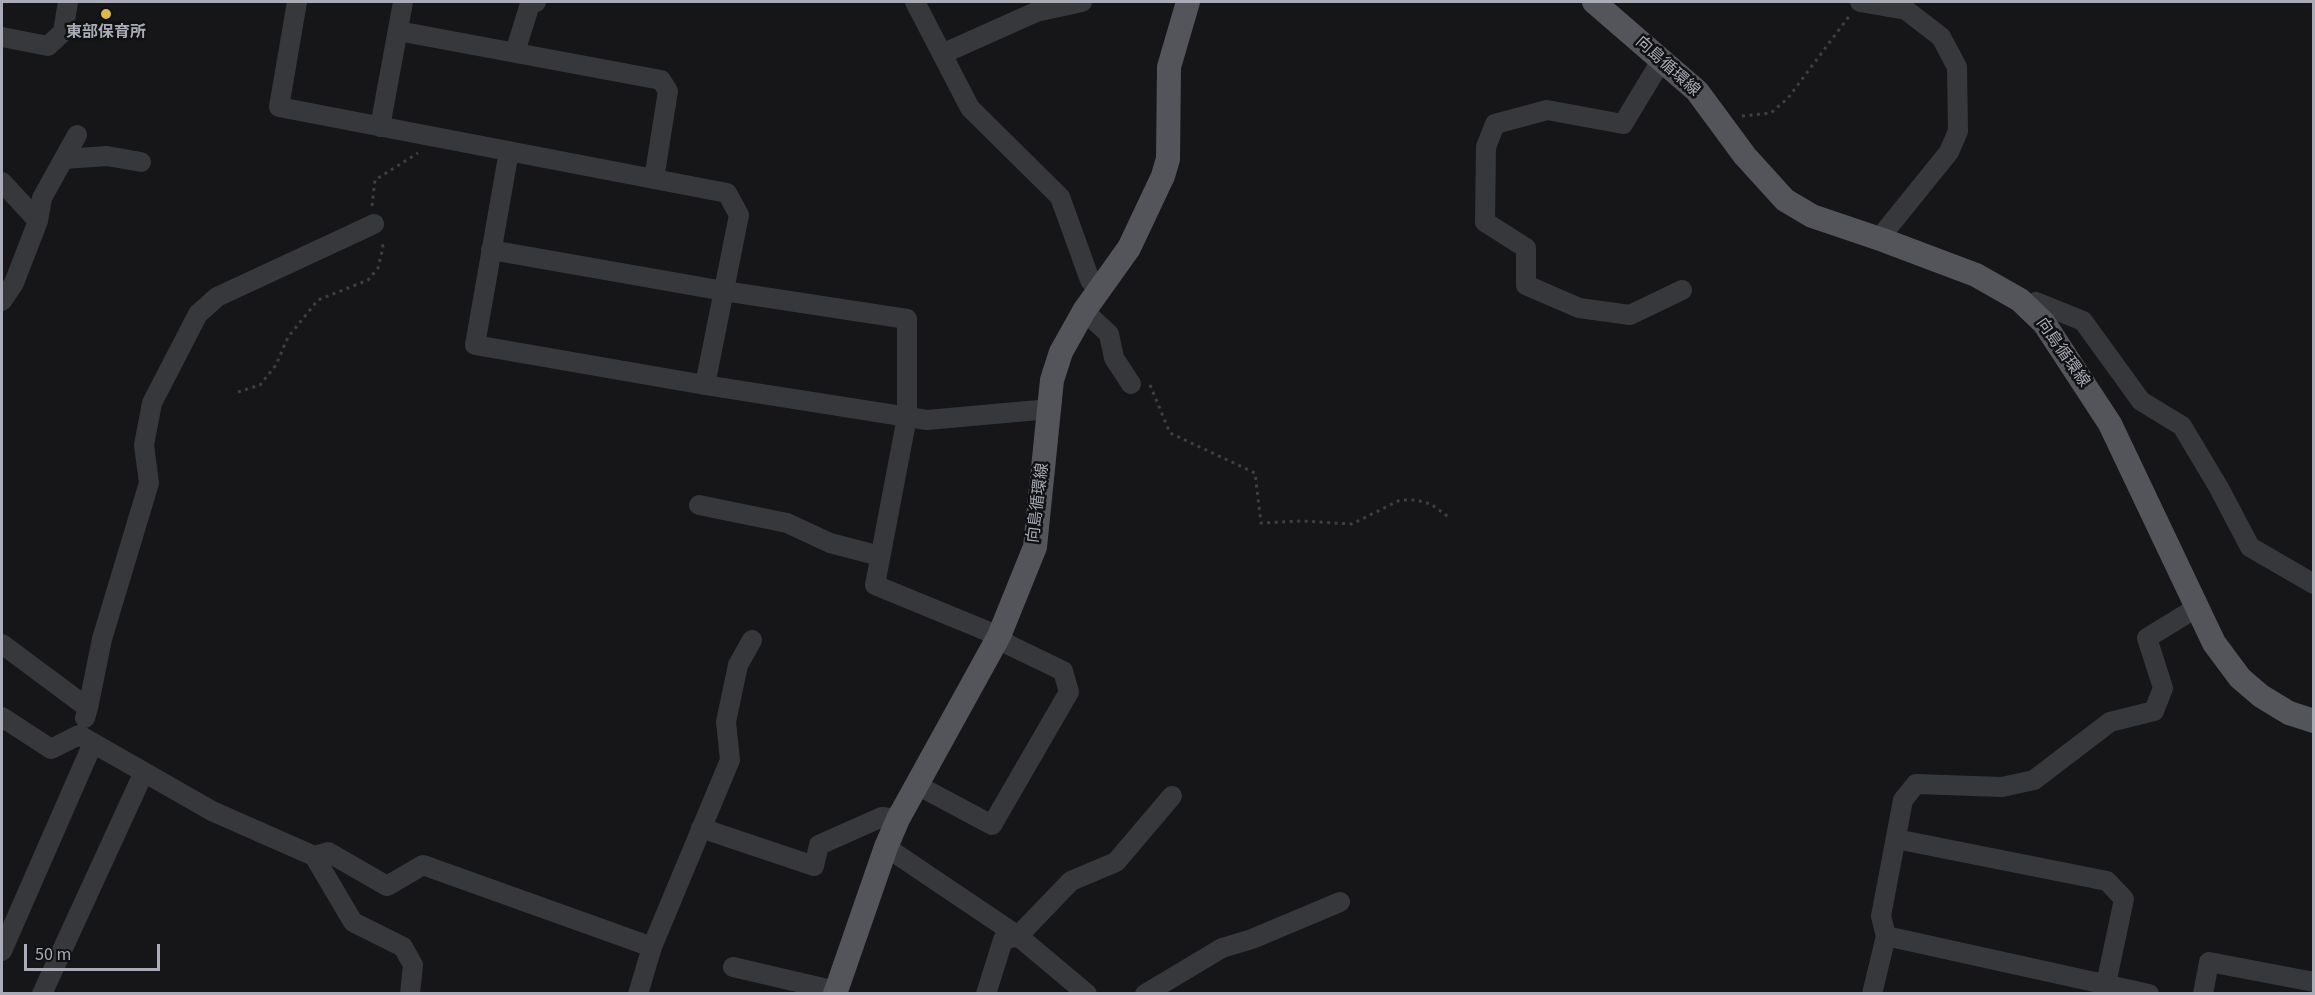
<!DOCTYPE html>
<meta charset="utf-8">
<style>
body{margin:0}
#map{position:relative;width:2315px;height:995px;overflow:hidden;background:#161618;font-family:"Source Sans 3",sans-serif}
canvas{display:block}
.frame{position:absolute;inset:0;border:3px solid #a9acb6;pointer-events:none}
.scale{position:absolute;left:24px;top:944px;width:136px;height:27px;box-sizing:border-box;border:3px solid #a9acb6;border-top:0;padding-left:8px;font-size:18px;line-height:21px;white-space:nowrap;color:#a9acb6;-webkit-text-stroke:4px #111113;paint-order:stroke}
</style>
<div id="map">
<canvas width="2315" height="995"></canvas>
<div class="frame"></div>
<div class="scale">50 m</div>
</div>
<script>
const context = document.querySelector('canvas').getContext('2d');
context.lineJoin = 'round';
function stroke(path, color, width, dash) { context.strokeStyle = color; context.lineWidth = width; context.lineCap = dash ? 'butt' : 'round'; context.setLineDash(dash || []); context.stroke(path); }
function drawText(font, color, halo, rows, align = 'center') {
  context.font = font + ' "Source Sans 3","Noto Sans JP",sans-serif'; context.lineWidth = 5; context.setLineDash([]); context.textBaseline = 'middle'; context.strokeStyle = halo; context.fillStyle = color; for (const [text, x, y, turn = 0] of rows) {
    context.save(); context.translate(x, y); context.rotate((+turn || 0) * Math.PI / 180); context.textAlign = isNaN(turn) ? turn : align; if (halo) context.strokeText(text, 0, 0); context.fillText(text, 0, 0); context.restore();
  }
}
stroke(new Path2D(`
 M1742,116L1771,113L1788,98L1850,15
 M372,206L375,180L418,153
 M1150,385L1170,433L1255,473L1261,523L1302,521L1352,524L1400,500H1416L1431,504L1451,519
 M238,392L260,385L276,365L288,337L318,300L368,280L378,268L383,247L381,241`), '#3e3f43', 3, [3, 4.5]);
stroke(new Path2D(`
 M297,2L279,107L727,193L739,215L705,385
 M915,2L970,108L1060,197L1090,280L1100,292
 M1860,2L1906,10L1941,37L1957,67L1958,131L1949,152L1886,230L1883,240
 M398,31L661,80L668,91L654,179
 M2,37L48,46L63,32L68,2
 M515,52L530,4L536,2
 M942,54L1036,12L1082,2
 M1661,61L1623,124L1547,110L1495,124L1486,147L1485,222L1526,248V285L1579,308L1630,315L1682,290
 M380,127L403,2
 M509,151L475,345L705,385L927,420L1050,409
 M64,159L107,156L141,162
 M2,182L38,221
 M491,250L724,291L907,319V417L875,585L999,636L1009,645L1063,671L1069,692L992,825L917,785
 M2,301L14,283L38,221L42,198L77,135
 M2029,309L2036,302L2083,321L2141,401L2182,426L2219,488L2250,547L2314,584
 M1084,311L1109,334L1114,358L1131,384
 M699,505L787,523L830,543L880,556
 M2,644L88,708L85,718
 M88,708L102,639L149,483L144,445L152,403L198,314L217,297L374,224
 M2,717L51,749L79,735L212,811L314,856L353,922L403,947L413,965L410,994
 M701,828L814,866L819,845L882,817L898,819
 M1896,839L2107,881L2124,899L2106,984
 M886,847L1018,936L1087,994
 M314,856L328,852L387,886L423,865L652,947
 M2,951L93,743
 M733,967L836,991
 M42,994L144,772
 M638,994L652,947L730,760L726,722L738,665L752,640
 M986,994L1003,940L1018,936L1071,881L1116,862L1172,796
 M1145,994L1222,948L1252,939L1340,902
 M1872,994L1886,936
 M2149,994L1886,936L1881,916L1903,800L1916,784L2002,787L2034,780L2110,722L2154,711L2163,688L2147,638L2196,608
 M2203,994L2209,962L2314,982`), '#37383c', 20);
stroke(new Path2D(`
 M1594,2L1697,91L1745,156L1785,200L1812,216L1883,240L1976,275L2020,300L2044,323L2110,424L2214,643L2240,678L2261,696L2289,713L2314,721
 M835,994L886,847L898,819L999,636L1035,547L1052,380L1061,352L1084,311L1129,248L1163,176L1168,159L1169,67L1188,2`), '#54555b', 24);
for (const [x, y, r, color] of [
 [106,14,6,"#ddba48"]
]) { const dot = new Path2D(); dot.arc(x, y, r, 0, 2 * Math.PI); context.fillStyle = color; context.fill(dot); stroke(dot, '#111113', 2); }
drawText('bold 16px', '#a9acb6', '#111113', [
 ["東部保育所",106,33]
]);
drawText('16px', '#a9acb6', '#111113', [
 ["向島循環線",1667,67,42],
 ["向島循環線",2062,353,55],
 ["向島循環線",1039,503,-83]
]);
</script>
